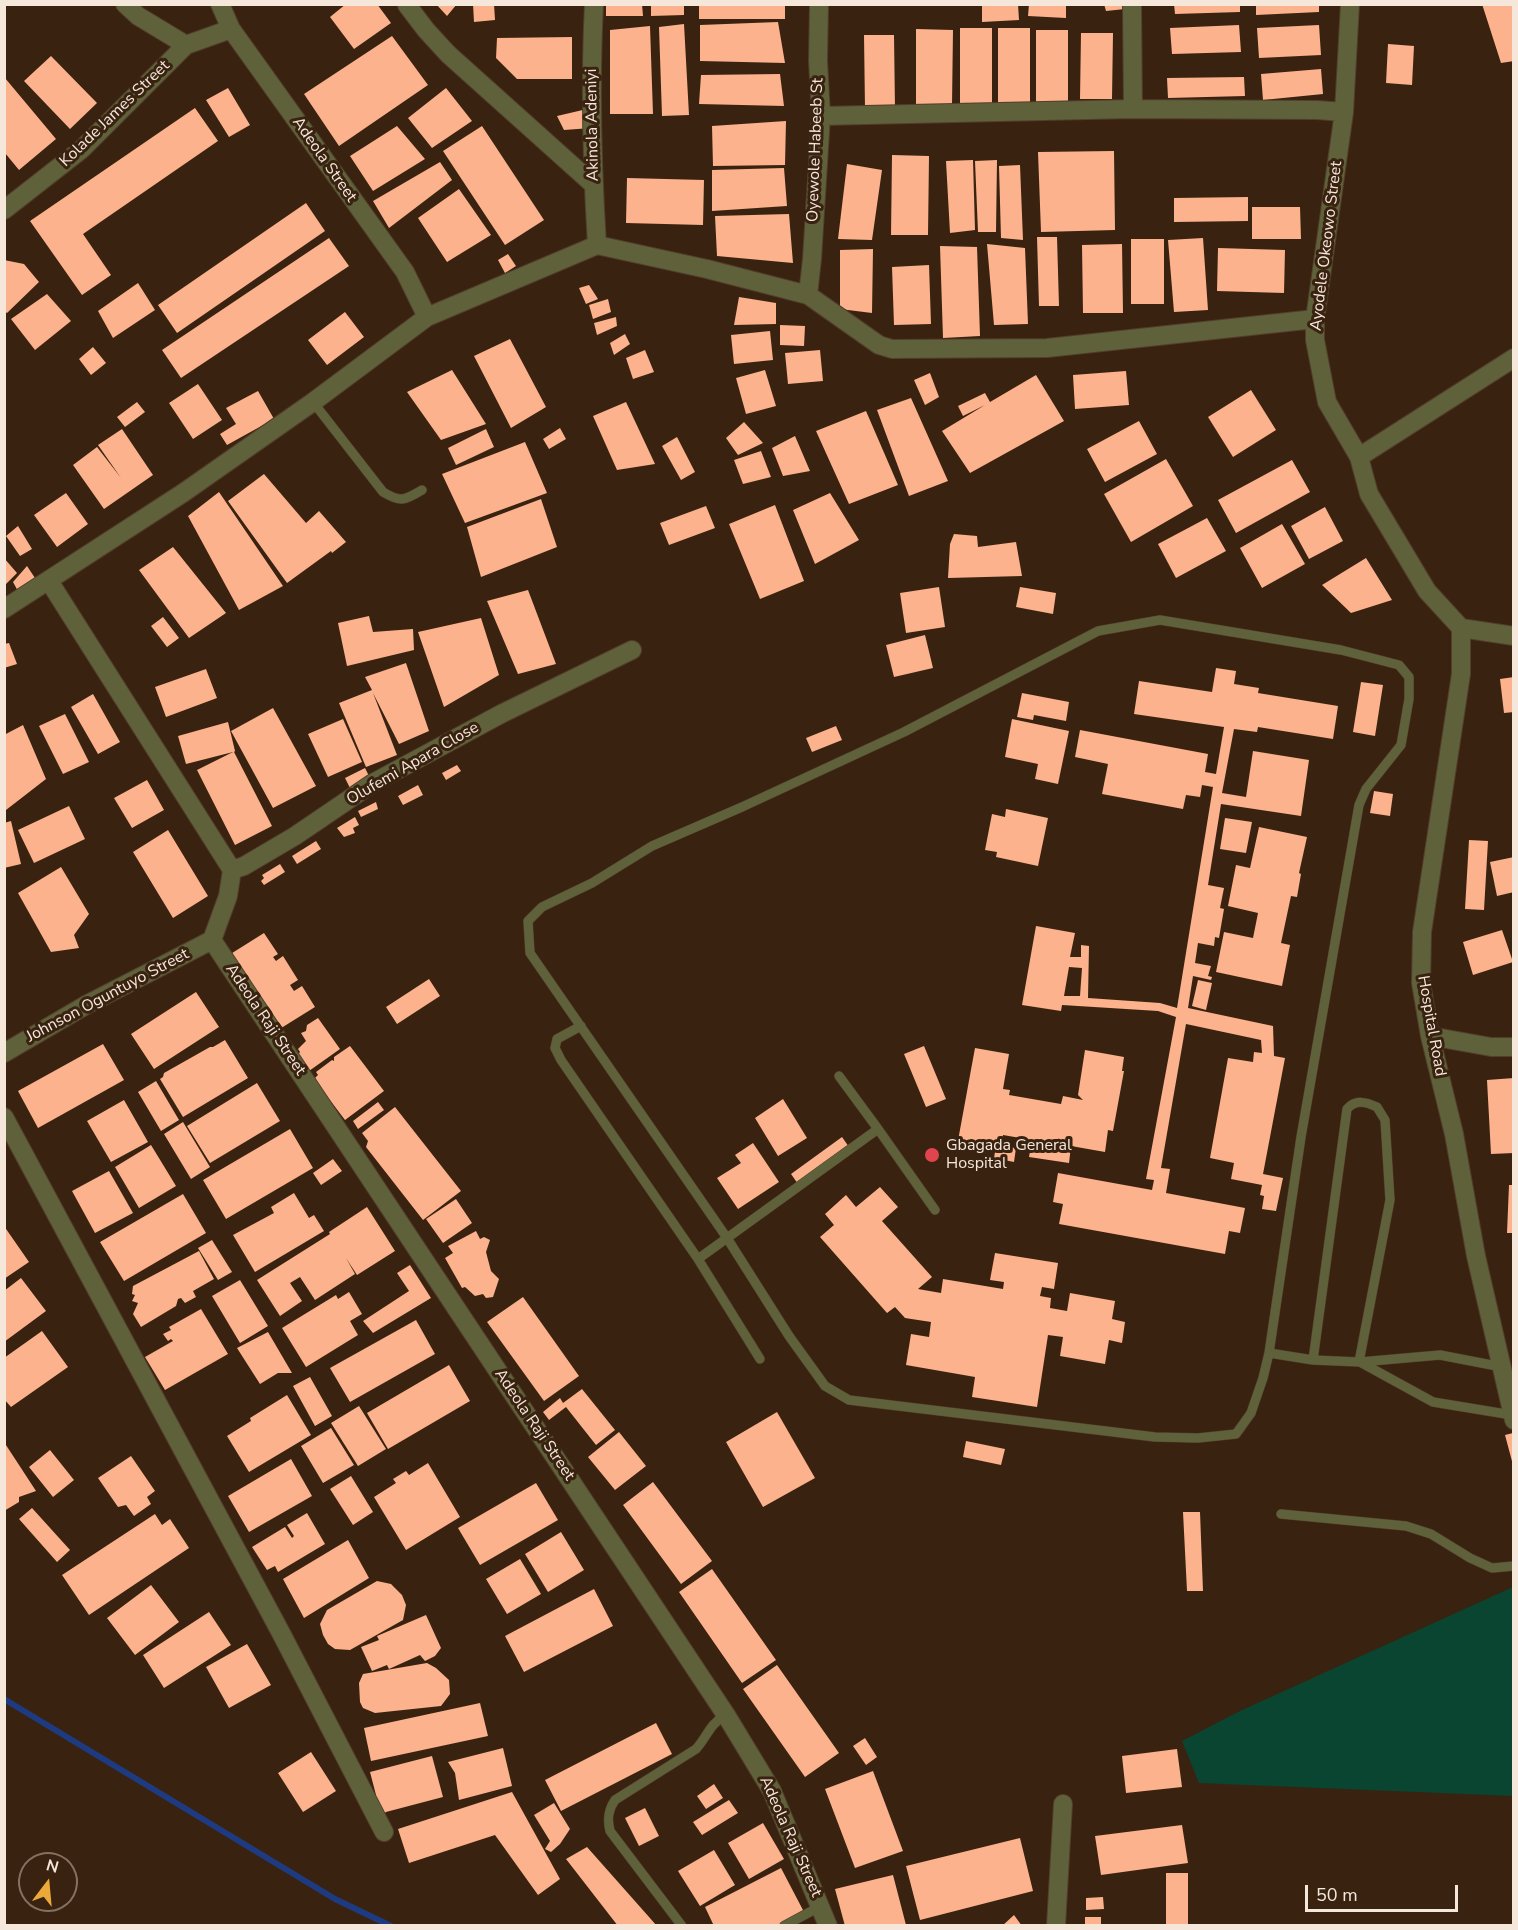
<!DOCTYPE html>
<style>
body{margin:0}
#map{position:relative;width:1518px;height:1930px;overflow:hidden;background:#392310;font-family:"Nunito Sans",sans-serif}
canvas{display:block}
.frame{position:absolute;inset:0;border:6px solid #f6e7db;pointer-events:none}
.north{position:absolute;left:18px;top:1852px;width:60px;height:60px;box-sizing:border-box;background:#392310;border:2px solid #857161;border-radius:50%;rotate:16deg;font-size:16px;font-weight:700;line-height:24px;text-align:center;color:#f6e7db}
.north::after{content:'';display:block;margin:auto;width:21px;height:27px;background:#eba93a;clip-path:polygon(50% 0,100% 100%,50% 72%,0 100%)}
.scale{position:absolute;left:1305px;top:1885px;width:153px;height:27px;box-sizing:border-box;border:3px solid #f6e7db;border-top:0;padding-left:8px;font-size:18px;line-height:21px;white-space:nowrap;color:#f6e7db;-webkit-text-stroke:4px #392310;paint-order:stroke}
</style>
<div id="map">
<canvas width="1518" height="1930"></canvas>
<div class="frame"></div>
<div class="north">N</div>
<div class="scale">50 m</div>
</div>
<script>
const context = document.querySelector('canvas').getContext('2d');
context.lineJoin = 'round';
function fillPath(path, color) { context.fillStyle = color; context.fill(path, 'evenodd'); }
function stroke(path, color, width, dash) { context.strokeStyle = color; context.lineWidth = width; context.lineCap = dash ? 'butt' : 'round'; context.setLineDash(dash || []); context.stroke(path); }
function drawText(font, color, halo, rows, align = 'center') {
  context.font = font + ' "Nunito Sans",sans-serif'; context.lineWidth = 6; context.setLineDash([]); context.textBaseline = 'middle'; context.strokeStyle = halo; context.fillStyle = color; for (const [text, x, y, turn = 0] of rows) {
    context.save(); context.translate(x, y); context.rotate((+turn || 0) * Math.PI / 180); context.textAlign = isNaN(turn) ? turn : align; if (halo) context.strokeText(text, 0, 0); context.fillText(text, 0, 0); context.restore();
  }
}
fillPath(new Path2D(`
 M1513,1587V1796L1199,1783L1182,1741L1240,1711Z`), '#094531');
stroke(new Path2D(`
 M4,1699L335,1899L391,1926`), '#1e3b81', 6);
fillPath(new Path2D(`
 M346,4H377L391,23L354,49L330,17Z
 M436,4H457L447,16Z
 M473,4H494L495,20L474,22Z
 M606,4H642L643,16H606Z
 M651,4H684V15L651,16Z
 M699,4H785V19H699Z
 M982,4H1018L1019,20L982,22Z
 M1029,4H1066V18L1028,16Z
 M1104,4H1125V9L1106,11Z
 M1174,4H1240V12L1175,14Z
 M1256,4H1319V12L1256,15Z
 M1482,4H1514V61L1501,63Z
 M778,22L785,63L700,61V25Z
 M684,24L689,115L662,116L659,27Z
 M1239,25L1241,52L1172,54L1170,28Z
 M1319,25L1321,55L1259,58L1257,28Z
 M650,26L653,114H610V30Z
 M960,28H992V104H960Z
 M998,28H1030V105H998Z
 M916,29L953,30L952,105H916Z
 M1036,30H1068V106H1036Z
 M1081,33H1113L1112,99H1080Z
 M864,35H894L895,109H865Z
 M392,36L428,85L339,146L304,94Z
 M572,37V79H517L496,58L497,38Z
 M1388,44L1414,46L1412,85L1386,83Z
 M51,56L97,103L70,129L24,81Z
 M1321,69L1323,94L1263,100L1261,74Z
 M780,74L784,106L699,104L701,75Z
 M1244,77L1245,96L1168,98L1167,78Z
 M5,78L56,139L19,170L5,153Z
 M228,88L250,125L229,137L206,100Z
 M446,88L472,121L432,148L408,118Z
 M195,108L218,141L83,234L111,275L82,295L30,221Z
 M587,109L591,128L564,130L557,116Z
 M786,121L785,165L713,166L712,126Z
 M397,126L425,159L373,191L350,156Z
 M482,126L544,220L505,245L443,151Z
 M1114,151L1115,230L1041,232L1038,152Z
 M892,155L929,156L928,235H891Z
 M973,160L975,230L950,233L946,161Z
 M997,160L996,232H978L975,161Z
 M440,162L452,180L389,228L373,201Z
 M847,164L882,170L872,240L838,239Z
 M1020,165L1023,240L1001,238L999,166Z
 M784,168L787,206L712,211V170Z
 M627,178L704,180L703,225L626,223Z
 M459,189L491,235L447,262L418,218Z
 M1248,197V221L1174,222V198Z
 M306,203L325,231L177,333L158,305Z
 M1252,207H1300L1301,239H1252Z
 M789,214L793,263L717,256L715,216Z
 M1037,237H1057L1059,306H1039Z
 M329,238L349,266L181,378L162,350Z
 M1203,238L1208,310L1174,312L1168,240Z
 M1131,239H1164V304H1131Z
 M987,244L1025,248L1028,324L994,325Z
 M1122,244L1123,313H1083L1082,245Z
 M940,246L977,247L980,336L943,338Z
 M1218,248L1285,250L1284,293L1217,291Z
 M873,249L872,313L840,309V250Z
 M508,254L516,266L505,273L498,260Z
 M4,260L24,264L39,282L7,313L4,311Z
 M929,265L931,324L894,325L892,267Z
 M138,283L155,310L113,338L98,311Z
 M589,285L598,299L586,304L579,288Z
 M47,294L71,321L35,350L11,319Z
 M739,297L776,303V324L734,325Z
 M608,299L611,312L593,319L589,305Z
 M345,312L364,337L327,365L308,340Z
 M616,317L617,326L597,335L594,323Z
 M780,325L805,326L804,346L780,345Z
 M770,331L773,360L734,364L731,335Z
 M625,334L630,344L614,355L610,343Z
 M510,339L546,407L511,428L474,356Z
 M93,347L106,363L91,375L79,359Z
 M645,350L654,372L633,379L626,358Z
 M820,350L823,381L788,384L785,353Z
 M452,370L486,424L441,440L407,392Z
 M765,370L776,406L746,414L736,378Z
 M1126,371L1129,405L1075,409L1073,375Z
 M930,373L939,397L925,405L914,380Z
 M1036,375L1064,421L970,473L942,431L985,405L963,416L958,406L985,393L990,402Z
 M198,384L222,420L193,439L169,403Z
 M1251,390L1276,430L1233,457L1208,417Z
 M258,391L274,419L227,445L220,434L236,424L226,408Z
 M911,398L948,481L909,496L877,410Z
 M137,402L145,412L125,427L117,417Z
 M626,402L655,464L617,470L593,416Z
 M866,411L898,485L849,504L816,431Z
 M1139,421L1157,454L1105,482L1087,449Z
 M744,422L763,443L738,455L726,438Z
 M560,428L566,439L549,449L543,439Z
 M122,429L153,475L104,509L73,465L97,447L121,478L98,445Z
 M486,429L494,447L456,465L448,448Z
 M795,436L810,471L783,476L772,448Z
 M677,437L695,472L681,480L662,446Z
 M525,442L547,493L465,523L442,474Z
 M761,451L771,477L743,484L734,460Z
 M1166,459L1193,506L1131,542L1104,494Z
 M1292,460L1310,492L1236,533L1218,500Z
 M264,474L306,523L319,511L346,542L332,553L331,551L287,583L228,501Z
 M219,492L283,586L239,610L188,516Z
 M66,493L88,524L57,547L34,515Z
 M830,493L859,540L815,564L793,510Z
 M541,499L557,547L481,577L467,527Z
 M775,505L804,581L760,599L729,524Z
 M706,506L715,528L669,545L660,523Z
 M1325,507L1343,541L1309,559L1291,526Z
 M1207,518L1226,551L1176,578L1158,544Z
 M1282,524L1305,564L1262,588L1240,548Z
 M18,526L32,549L20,556L6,536Z
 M954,534L977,536L978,547L1016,542L1022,576L948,578L950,544Z
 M173,547L226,613L189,638L139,570Z
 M4,558L17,573L4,586Z
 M1366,558L1392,600L1351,613L1322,585Z
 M27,566L37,581L19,593L13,582Z
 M939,587L945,627L906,633L900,593Z
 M1020,587L1056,593L1053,614L1016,607Z
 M528,590L556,664L518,674L487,601Z
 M369,616L373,632L413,629L414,650L347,666L338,623Z
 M163,617L179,638L167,647L151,626Z
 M481,618L499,675L444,707L418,632Z
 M925,635L933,668L894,677L886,645Z
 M9,643L17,664L4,668V644Z
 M406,663L429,731L399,744L373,693L397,755L366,767L339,703L372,690L365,677Z
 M1216,668L1236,671L1234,684L1259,688L1258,693L1338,706L1333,739L1258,727L1257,732L1234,729L1222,793L1246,797L1253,751L1309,760L1301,816L1221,804L1208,885L1224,888L1220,908L1224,909L1219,938L1215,937L1214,946L1198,943L1195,963L1211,966L1208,976L1212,977L1211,980L1193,976L1188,1008L1273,1026L1274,1056L1285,1058L1263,1174L1283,1178L1276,1211L1262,1209L1264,1196L1260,1195L1262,1185L1231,1179L1234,1163L1210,1158L1228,1058L1253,1062L1254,1052L1262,1053L1261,1040L1186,1024L1161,1168L1170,1169L1166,1193L1245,1208L1240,1233L1229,1231L1225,1254L1059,1224L1063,1204L1053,1202L1058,1173L1152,1190L1154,1180L1146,1179L1176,1017L1158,1011L1062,1005L1061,1011L1022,1005L1036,926L1075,933L1070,957H1081V945L1089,946L1088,998L1160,1003L1177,1008L1213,787L1202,785L1200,797L1186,795L1183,809L1102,794L1108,764L1075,757L1080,730L1208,754L1205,772L1216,774L1224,727L1134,714L1139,681L1212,692ZM1069,967L1082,968L1080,996H1064Z
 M206,669L217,698L166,717L155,687Z
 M1514,677V712L1504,713L1500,679Z
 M1361,682L1383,685L1375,736L1353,732Z
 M1022,693L1069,702L1066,721L1034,715L1033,720L1017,717Z
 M93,694L120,742L98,754L71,707Z
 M273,708L316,786L273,808L231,731Z
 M65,714L89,762L63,774L39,726Z
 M343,719L362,762L328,777L308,734Z
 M1012,719L1069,731L1058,784L1035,779L1038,764L1005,757Z
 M228,722L235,751L234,752L272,826L235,845L197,770L233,752L186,764L178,736Z
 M23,725L46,779L6,810L4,735Z
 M836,726L842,740L812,752L806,738Z
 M457,765L461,771L446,780L442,773Z
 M365,768L370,778L350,788L345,778Z
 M147,780L164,810L132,828L114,798Z
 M418,785L423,795L403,805L398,796Z
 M1374,791L1393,794L1390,816L1370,813Z
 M376,802L378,809L361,817L358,811Z
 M69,806L85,839L34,863L18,830Z
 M1006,809L1048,818L1038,866L996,857L997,852L985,850L992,814L1005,817Z
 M355,817L359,825L353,828L355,833L344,837L337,828Z
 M1225,818L1252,822L1246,853L1220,849Z
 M11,821L21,864L4,868V823Z
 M1259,827L1307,837L1299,873L1301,874L1297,897L1291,896L1281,943L1290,945L1282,986L1216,972L1224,932L1253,938L1258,913L1228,906L1236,865L1250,868Z
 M168,830L208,896L173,918L133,852Z
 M1469,840L1488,841L1484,910L1465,909Z
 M316,841L321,849L297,864L292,856Z
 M1514,857V892L1497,896L1490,862Z
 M280,864L285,872L264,885L261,881L264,878L262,875Z
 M61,867L89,914L74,935L79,948L51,952L18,893Z
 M1502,930L1513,962L1473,975L1463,942Z
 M264,933L278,954L273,957L276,961L283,956L298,980L290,985L294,991L302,986L315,1007L278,1030L229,955Z
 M429,979L440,996L397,1024L386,1007Z
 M1198,980L1212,983L1206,1010L1192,1006Z
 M196,992L219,1027L154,1069L131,1034Z
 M318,1018L340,1049L309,1071L298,1055L300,1052L298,1049L306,1041L301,1033L306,1031L307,1025Z
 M225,1040L248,1078L183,1117L160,1079L163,1077L164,1073L210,1047H213Z
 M103,1044L124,1080L38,1128L18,1091Z
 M350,1046L384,1091L345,1120L314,1079L318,1075L316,1072L332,1060L334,1061V1057Z
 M924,1046L946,1099L926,1107L904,1054Z
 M975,1048L1009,1054L1003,1089L1010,1090L1009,1095L1061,1104L1063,1096L1083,1100L1078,1095L1085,1050L1124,1057L1122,1071H1124L1113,1131L1108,1130L1105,1152L1071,1146L1069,1163L1029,1157L1032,1140L1003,1135L1001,1146L1016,1148L1014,1162L994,1158L995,1152L957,1146Z
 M1514,1078V1153L1491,1154L1487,1080Z
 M156,1081L179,1120L161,1131L138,1092Z
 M257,1083L280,1121L210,1163L187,1126Z
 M783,1099L807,1138L778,1156L755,1118Z
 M124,1100L148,1142L111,1162L87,1121Z
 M378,1102L384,1110L358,1129L353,1121Z
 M395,1107L461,1191L423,1220L366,1147L368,1141L362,1133Z
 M183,1122L210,1167L191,1179L164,1134Z
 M290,1129L313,1168L226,1219L203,1180Z
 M842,1137L849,1147L798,1184L791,1174Z
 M753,1143L779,1182L738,1209L717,1178L741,1163L735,1155Z
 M151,1145L176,1186L139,1208L115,1167Z
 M333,1159L342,1171L321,1185L313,1173Z
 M109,1171L133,1213L95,1233L72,1191Z
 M1509,1185H1514V1233H1507Z
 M880,1187L898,1207L882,1221L932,1277L918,1289L941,1293L943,1279L1003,1289L1004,1282L990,1280L995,1253L1058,1263L1054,1289L1042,1287L1040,1296L1051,1298L1050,1308L1067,1311L1070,1293L1115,1301L1112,1319L1125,1322L1122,1343L1109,1340L1105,1364L1060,1356L1063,1337L1048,1335L1037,1407L972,1397L975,1377L906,1365L911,1334L929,1337L931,1322L905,1318L895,1307L887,1313L820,1237L834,1225L825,1214L846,1195L856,1207Z
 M294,1193L309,1218L314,1215L324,1231L255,1272L233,1235L274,1213L271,1207Z
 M183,1194L206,1233L124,1281L100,1242Z
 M456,1199L472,1223L443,1243L426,1219Z
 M367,1207L395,1251L357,1275L346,1258L355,1274L315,1300L300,1277L290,1283L302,1301L280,1316L257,1280L330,1234L329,1232Z
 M4,1226L29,1262L4,1279Z
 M476,1231L480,1239L484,1237L490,1240L486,1252L491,1271L499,1279L493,1297L486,1298L483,1294L475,1296L465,1287L462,1288L445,1258L453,1253L448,1246Z
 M212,1240L232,1272L218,1280L198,1248Z
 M199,1251L214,1279L193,1291L196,1297L185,1303L181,1298L178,1299L176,1306L141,1327L133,1314L138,1303L132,1301L135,1295L132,1294L133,1286Z
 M410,1265L431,1298L373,1333L363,1321L409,1291L397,1273Z
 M21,1278L46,1311L4,1342V1291Z
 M240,1280L268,1326L240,1343L212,1296Z
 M349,1292L362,1314L350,1321L358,1335L306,1367L282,1328L336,1295L338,1299Z
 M523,1297L579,1376L544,1401L487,1322Z
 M201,1309L228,1354L165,1390L145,1357L173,1341L171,1339L168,1341L163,1334L171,1330L169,1327Z
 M416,1320L435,1354L350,1402L330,1368Z
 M42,1331L68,1367L11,1407L4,1399V1358Z
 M268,1332L292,1373H278L260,1384L237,1348Z
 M449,1365L470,1401L388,1449L367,1413Z
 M310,1377L332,1416L315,1426L293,1386Z
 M582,1389L615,1430L596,1445L566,1407L549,1420L543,1412L560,1398L563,1403Z
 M287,1395L311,1435L249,1472L227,1436L251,1421L250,1418Z
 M359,1406L386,1449L358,1466L331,1423Z
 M777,1412L815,1478L763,1507L726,1442Z
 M331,1428L354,1465L323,1483L301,1446Z
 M619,1432L646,1466L615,1490L588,1457Z
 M1513,1433L1514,1465H1513L1505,1435Z
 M966,1441L1005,1449L1001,1465L963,1457Z
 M4,1442L36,1491L19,1497V1502L4,1511Z
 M50,1450L74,1480L53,1497L29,1467Z
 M131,1456L155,1491L147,1497L151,1504L134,1516L126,1505L118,1507L98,1478Z
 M291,1459L312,1496L249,1532L228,1496Z
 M428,1463L460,1517L406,1550L374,1497L396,1483L393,1479L406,1471L409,1475Z
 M351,1476L373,1512L353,1525L330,1489Z
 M653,1482L712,1561L681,1584L623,1505Z
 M536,1483L558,1520L480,1565L458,1528Z
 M32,1508L70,1550L57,1562L19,1519Z
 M1183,1512H1200L1203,1591H1187Z
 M307,1513L325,1544L278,1572L275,1566L267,1570L252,1547L285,1527L292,1538L294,1536L287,1525Z
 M155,1514L162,1525L170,1519L189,1548L89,1615L62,1575Z
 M561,1532L584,1570L548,1592L525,1554Z
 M348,1540L369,1578L304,1618L283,1579Z
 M520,1559L541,1594L507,1614L486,1579Z
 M712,1569L776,1660L742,1683L679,1592Z
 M377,1581L391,1584L402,1595L406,1605L403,1620L350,1650L335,1649L328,1644L323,1635L320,1624L327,1610Z
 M151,1585L179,1622L135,1655L107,1618Z
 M594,1589L613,1626L524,1672L505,1636Z
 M209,1612L231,1645L164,1688L143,1655Z
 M426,1615L441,1648L435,1656L425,1661L420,1655L389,1669L387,1665L372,1671L361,1647L379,1640L377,1636Z
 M247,1644L271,1685L229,1708L206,1667Z
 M427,1663L436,1668L449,1680L450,1694L441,1706L375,1713L363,1708L360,1702L359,1683L363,1674Z
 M777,1665L839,1753L805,1777L743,1689Z
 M480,1703L488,1736L371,1761L364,1728Z
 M656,1723L672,1754L561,1811L545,1780Z
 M865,1738L877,1757L866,1765L853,1746Z
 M503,1748L512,1786L459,1800L455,1773L448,1762Z
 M1177,1749L1182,1787L1126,1793L1122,1756Z
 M311,1752L336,1791L303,1812L278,1773Z
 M432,1756L443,1797L386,1812L381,1816L368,1797L376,1795L370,1772Z
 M873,1771L903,1851L855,1868L825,1789Z
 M714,1784L723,1798L706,1809L697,1796Z
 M512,1792L560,1879L538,1895L495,1835L409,1863L398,1829Z
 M729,1800L738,1813L702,1835L693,1822Z
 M554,1803L570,1829L560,1844L551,1852L545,1849L550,1841L534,1815Z
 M645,1808L659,1836L639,1846L625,1818Z
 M763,1823L784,1859L749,1879L728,1843Z
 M1182,1825L1188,1863L1101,1875L1095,1836Z
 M1020,1838L1033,1891L920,1920L906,1866Z
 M587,1847L657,1926H618L566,1859Z
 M714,1850L735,1885L700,1906L678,1871Z
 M781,1868L804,1912L779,1926H714L705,1907Z
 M1166,1873H1188V1926H1166Z
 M893,1875L906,1925L845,1926L835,1889Z
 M1103,1897L1104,1909L1086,1910V1898Z
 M1014,1915L1022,1926H1002Z
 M1085,1917H1101V1926H1085Z`), '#fcb28d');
const lane = new Path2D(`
 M313,402L383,492C401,503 405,500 422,490
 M1160,620L1341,650L1399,665L1409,677V699L1401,745L1366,789L1359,805L1301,1137L1269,1353L1263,1378L1251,1413L1236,1434L1198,1438L1155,1437L849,1400L825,1386L789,1336L727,1238L530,953L528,921L542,907L592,883L652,846L742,807L904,732L1098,631Z
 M581,1026L557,1039L555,1048L561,1060L698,1259L760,1359
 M878,1129L935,1210
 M698,1259L878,1129L839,1076
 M1269,1353L1313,1360L1360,1362L1440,1355L1502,1367
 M1313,1360L1347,1109C1356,1099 1366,1102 1377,1107L1385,1120L1390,1200L1359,1362
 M1360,1362L1433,1402L1512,1415
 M1281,1514L1406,1526L1431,1534L1470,1558L1492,1568L1514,1566
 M682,1926L610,1831C607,1819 608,1810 615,1800L696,1749C708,1736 709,1724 726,1715
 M784,1926L821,1906`);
const street = new Path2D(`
 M125,4L138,16L186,45
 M220,4L231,29L405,272L427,317
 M594,4C590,84 592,165 597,245
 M1132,4L1133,109
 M1350,4L1344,112L1315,319V340L1327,402L1359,457L1369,494L1427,591L1461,628
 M407,5L426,30L448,54L594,185
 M821,116L1133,109L1317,110L1344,112
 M4,210L82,149L186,45L231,29
 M808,295L812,259L821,116L818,61L819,4
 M1359,457L1514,358
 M49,581L232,870
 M4,609L183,493L313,402L427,317L597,245L707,269L808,295L879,345L892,349L1047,348L1315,319
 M1461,628V674L1422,932L1421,983L1430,1036L1454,1134L1476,1256L1514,1420
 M1461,628L1514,636
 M212,940L726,1715L772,1791L828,1926
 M212,940L228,896L232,870L244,866L295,836L373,783L501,714L632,650
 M1430,1036L1491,1047H1514
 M4,1053L86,1005L212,940
 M4,1117L281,1633L384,1832
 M1056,1926L1063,1804`);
stroke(lane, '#533e2c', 10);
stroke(street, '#533e2c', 20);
stroke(lane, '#5f613b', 9);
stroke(street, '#5f613b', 18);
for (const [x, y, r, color] of [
 [932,1155,8,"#e0444e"]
]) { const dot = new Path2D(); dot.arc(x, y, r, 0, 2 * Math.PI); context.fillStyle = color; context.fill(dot); stroke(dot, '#392310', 2); }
drawText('16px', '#f6e7db', '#392310', [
 ["Kolade James Street",115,114,-44],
 ["Akinola Adeniyi",593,125,-91],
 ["Oyewole Habeeb St",816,150,-88],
 ["Adeola Street",324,160,55],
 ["Ayodele Okeowo Street",1327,246,-83],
 ["Olufemi Apara Close",413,764,-30],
 ["Johnson Oguntuyo Street",108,996,-28],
 ["Adeola Raji Street",265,1020,56],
 ["Hospital Road",1431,1026,80],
 ["Adeola Raji Street",534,1425,56],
 ["Adeola Raji Street",790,1837,66]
]);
drawText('16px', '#f6e7db', '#392310', [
 ["Gbagada General",946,1146],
 ["Hospital",946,1164]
], 'left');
</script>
